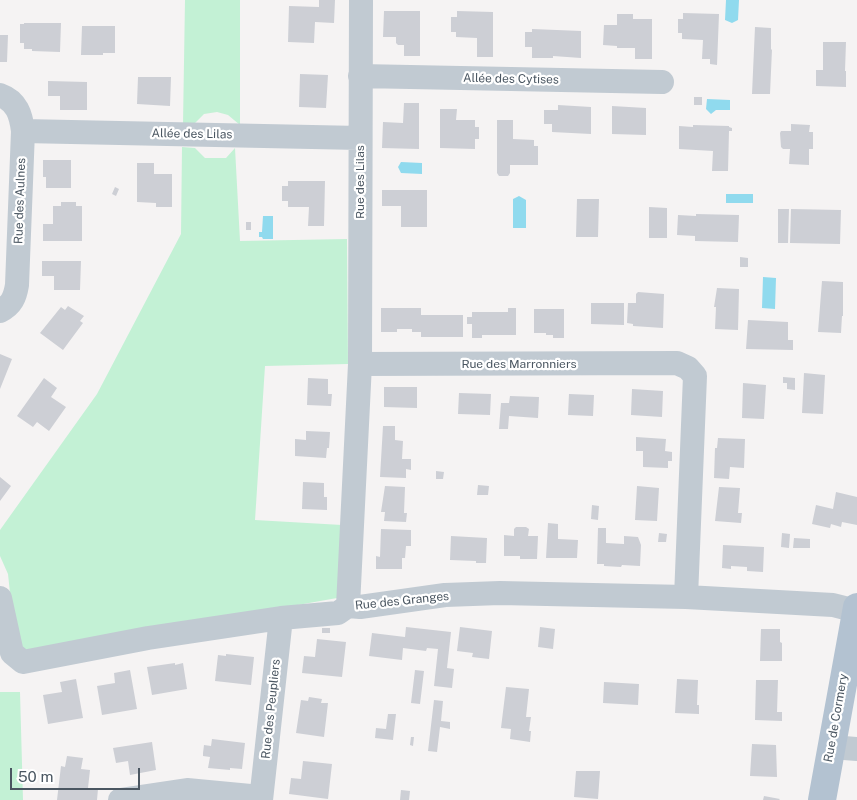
<!DOCTYPE html>
<meta charset="utf-8">
<style>
body{margin:0}
#map{position:relative;width:857px;height:800px;overflow:hidden;background:#f5f3f3;font-family:"Public Sans",sans-serif}
canvas{display:block}
.scale{position:absolute;left:10px;top:768px;width:130px;height:22px;box-sizing:border-box;border:2px solid #4a5661;border-top:0;padding-left:6px;font-size:15px;line-height:18px;white-space:nowrap;color:#4a5661;-webkit-text-stroke:4px #fff;paint-order:stroke}
</style>
<div id="map">
<canvas width="857" height="800"></canvas>
<div class="scale">50 m</div>
</div>
<script>
const context = document.querySelector('canvas').getContext('2d');
context.lineJoin = 'round';
function fillPath(path, color) { context.fillStyle = color; context.fill(path, 'evenodd'); }
function stroke(path, color, width, dash) { context.strokeStyle = color; context.lineWidth = width; context.lineCap = dash ? 'butt' : 'round'; context.setLineDash(dash || []); context.stroke(path); }
function drawText(font, color, halo, rows, align = 'center') {
  context.font = font + ' "Public Sans",sans-serif'; context.lineWidth = 4.5; context.setLineDash([]); context.textBaseline = 'middle'; context.strokeStyle = halo; context.fillStyle = color; for (const [text, x, y, turn = 0] of rows) {
    context.save(); context.translate(x, y); context.rotate((+turn || 0) * Math.PI / 180); context.textAlign = isNaN(turn) ? turn : align; if (halo) context.strokeText(text, 0, 0); context.fillText(text, 0, 0); context.restore();
  }
}
fillPath(new Path2D(`
 M185,0H240V125L228,115L217,112L204,114L194,124H183Z
 M182,147L195,148L205,158H226L235,148L240,241L347,239L348,364L265,366L255,520L342,525L337,598L29,653L15,640L8,574L0,556V530L97,394L181,234Z
 M0,692H20L23,800H0Z`), '#c3f1d5');
fillPath(new Path2D(`
 M726,0H739L738,20L732,23L725,20Z
 M707,99L730,100V110H716L711,114L706,109Z
 M401,162L422,163V174L401,173L398,167Z
 M726,194H753V203H726Z
 M519,196L526,200V228H513V199Z
 M263,216H273V239H263L262,237H259V232H262Z
 M763,277L776,278L775,309L762,308Z`), '#90daee');
fillPath(new Path2D(`
 M319,0H335L334,23L315,22L314,43L288,42L289,6L319,7Z
 M384,11H420V56H404V45H398L396,43V37H383Z
 M457,11L493,12V57H477V38L456,37V32H451V17H457Z
 M683,13L719,14L717,65L710,64V59H702L703,40L682,39V33H678V19H683Z
 M617,14H633V19H652V59H635V48H617V46L603,45L604,25H617Z
 M24,23H61L60,52L32,51V49H24V43H20V24H24Z
 M82,26H115V53H103V55H81Z
 M755,27L771,28V50L772,49L770,94H752Z
 M532,29L581,31V58L553,56V58H532V47H525V32H532Z
 M0,35H8L7,62H0Z
 M823,42H846L845,71H846V87L816,86V70H823Z
 M300,74L328,75L326,108L299,107Z
 M138,77H171L170,106L137,104Z
 M48,81L87,82V110H60V96H48Z
 M694,97H702V105H694Z
 M404,103H419V149L382,148L383,122L403,123Z
 M558,105L591,107V134L552,132V124H544V110H558Z
 M612,106L646,108V135L612,134Z
 M440,109H457L456,120H475V127H479V139H475V149L440,148Z
 M497,120H513V139L534,140V146H538V165H510V173L508,176H499L497,173Z
 M791,124L810,125L809,132H813V149H809V165L789,164L790,149H783L781,147L780,133L781,131H791Z
 M693,125L729,126V127L732,128V131H729L728,171H712L713,151L679,149V126L693,127Z
 M43,160H71V188H46V177H43Z
 M137,163H154V174H172V207H156V203L137,202Z
 M288,181H325L324,226H308L309,207H288V201H282V186H288Z
 M115,187L119,189L116,196L112,194Z
 M382,190H427V227H401V206H382Z
 M577,199H599L598,237H576Z
 M61,202H76V206H82V241H43V224H53V206H61Z
 M649,207L667,208V238H649Z
 M778,209H789L788,243H778Z
 M791,209L841,210L840,244L790,243Z
 M696,214L739,215L738,242L695,241V236L677,235L678,215L696,216Z
 M246,222H251V230H246Z
 M740,257L748,258V267H740Z
 M42,261H81L80,290H54V276H42Z
 M822,281L843,282V316H842L841,333L818,332Z
 M717,288L739,289L738,330L715,329L716,307H714Z
 M638,292L664,294L663,328L633,326V324L627,323L628,303H636V294Z
 M591,303H624V325L591,324Z
 M68,306L84,316L80,321L83,323L63,350L40,333L61,307L65,310Z
 M381,308H421V315H463V337H421V332H412V329H397V332H381Z
 M508,308H516V335H482V338H472V324H467V317H472V312H508Z
 M534,309H564V338H553V335H546V333H534Z
 M748,320L788,322V340H793V350L746,349Z
 M0,354L12,359L0,389Z
 M804,373L825,375L823,414L802,413Z
 M783,377L795,378V390L787,389V383H783Z
 M44,378L57,388L51,397L66,407L49,431L37,422L33,427L17,416Z
 M308,378L328,379V394H332L331,406L307,405Z
 M743,383L766,385L764,419L742,418Z
 M384,387H417V408L384,407Z
 M632,389L663,391L662,417L631,415Z
 M459,393L491,394L490,415L458,414Z
 M569,394L594,395L593,416L568,415Z
 M510,396L539,397L538,418L509,416L508,429H499L501,403H509Z
 M383,426H395V440L403,441L402,459H411V470L406,469V478L380,477Z
 M306,431L330,432L329,448H327L326,458L295,456V439L306,440Z
 M636,437L666,439L665,451L672,452V461H668V468L643,467V451H636Z
 M718,438L745,439L744,468L730,467L729,479L714,478L715,448H717Z
 M436,471L444,472L443,479H436Z
 M0,477L11,486L0,501Z
 M303,482L324,483V497H327V510L302,509Z
 M478,485L489,486L488,495H477Z
 M385,486L405,487L404,513H407L406,522L384,521L385,512H381Z
 M637,486L659,488L657,521L635,520Z
 M719,487L740,488L738,513H742L741,523L715,521Z
 M836,492L857,497V525L842,522L841,527L831,524L830,528L812,524L816,505L833,509Z
 M592,505L599,506L598,520L591,519Z
 M548,523L558,524V539L578,540L577,558H546Z
 M516,527H526L529,529L528,536H538L537,559H520V556H504V535L514,536V529Z
 M598,528H606V543L624,544V536L638,537L641,545L640,566L622,565L621,567L604,566V564H597Z
 M381,529L411,530V546H406L405,558H402V569H376V556L380,557Z
 M659,533L667,534L666,542H658Z
 M782,533L790,534L789,548L781,547Z
 M451,536L487,538L486,563H476V561L450,560Z
 M794,538L810,539V548H793Z
 M723,545L764,547L763,572L747,571V567L731,566V569L722,568Z
 M406,627L451,632L447,668L454,669L452,688L434,686L438,649L427,648L426,651L403,648L402,660L369,656L372,633L405,637Z
 M460,627L492,631L489,659L472,657L473,653L457,651Z
 M540,627L555,629L553,649L538,647Z
 M322,628H330V633H322Z
 M761,629H780V642L782,643V661H760Z
 M317,639L346,642L342,677L302,673L304,656L315,657Z
 M226,654L254,657L251,685L215,681L218,655L226,656Z
 M175,663V665L183,663L187,689L152,695L147,667Z
 M130,670L137,709L102,715L97,686L115,683L114,673Z
 M415,670L424,671L420,704L411,703Z
 M76,679L83,718L48,724L43,695L62,692L60,682Z
 M677,679L698,680L697,705H699V714L675,713Z
 M756,680H778L777,712H782V721L755,720Z
 M604,682L639,684L638,705L603,703Z
 M506,687L529,689L526,717H531L529,731H531L530,742L510,739L511,729L501,728Z
 M309,697L322,699L321,703H328L324,737L296,733L301,700L308,701Z
 M434,700L443,701L441,721L450,722V729L440,727L437,752L428,751Z
 M388,714H396L393,740L375,738L376,728L386,729Z
 M411,737H414L413,746L410,745Z
 M212,739L245,743L242,769L230,768V770L208,768L210,757L203,756V753L204,745L211,746Z
 M152,742L156,770L130,775L128,761L116,763L113,748Z
 M752,744L776,745L777,777L750,776Z
 M67,756L83,758L81,769L90,770L88,788L98,789L97,800H57L61,766L65,767Z
 M303,761L332,764L328,799L289,794L291,778L301,779Z
 M576,771H600L598,799L574,797Z
 M401,790L410,791L409,800H400Z
 M764,796L780,799L779,800H763Z`), '#cdcfd5');
stroke(new Path2D(`
 M360,76L662,82
 M0,95C17,101 21,115 23,131L17,285C15,297 12,305 0,311
 M23,131L360,138
 M360,364L361,0
 M0,598L12,653L23,662L148,638L281,618L338,613L348,606L360,607L445,595L500,593L686,597L833,605L856,611
 M348,606L360,364L677,363L688,368L695,376L686,597
 M831,747L857,749
 M120,800L187,790L261,797
 M261,800L281,618`), '#c1cad2', 24);
stroke(new Path2D(`
 M822,800L857,607`), '#b3c2d1', 28);
drawText('12px', '#4a5661', '#fff', [
 ["Allée des Cytises",511,79,1],
 ["Allée des Lilas",192,134,1],
 ["Rue des Lilas",360,182,-90],
 ["Rue des Aulnes",20,201,-88],
 ["Rue des Marronniers",519,364],
 ["Rue des Granges",402,601,-6],
 ["Rue des Peupliers",271,709,-84],
 ["Rue de Cormery",836,718,-80]
]);
</script>
